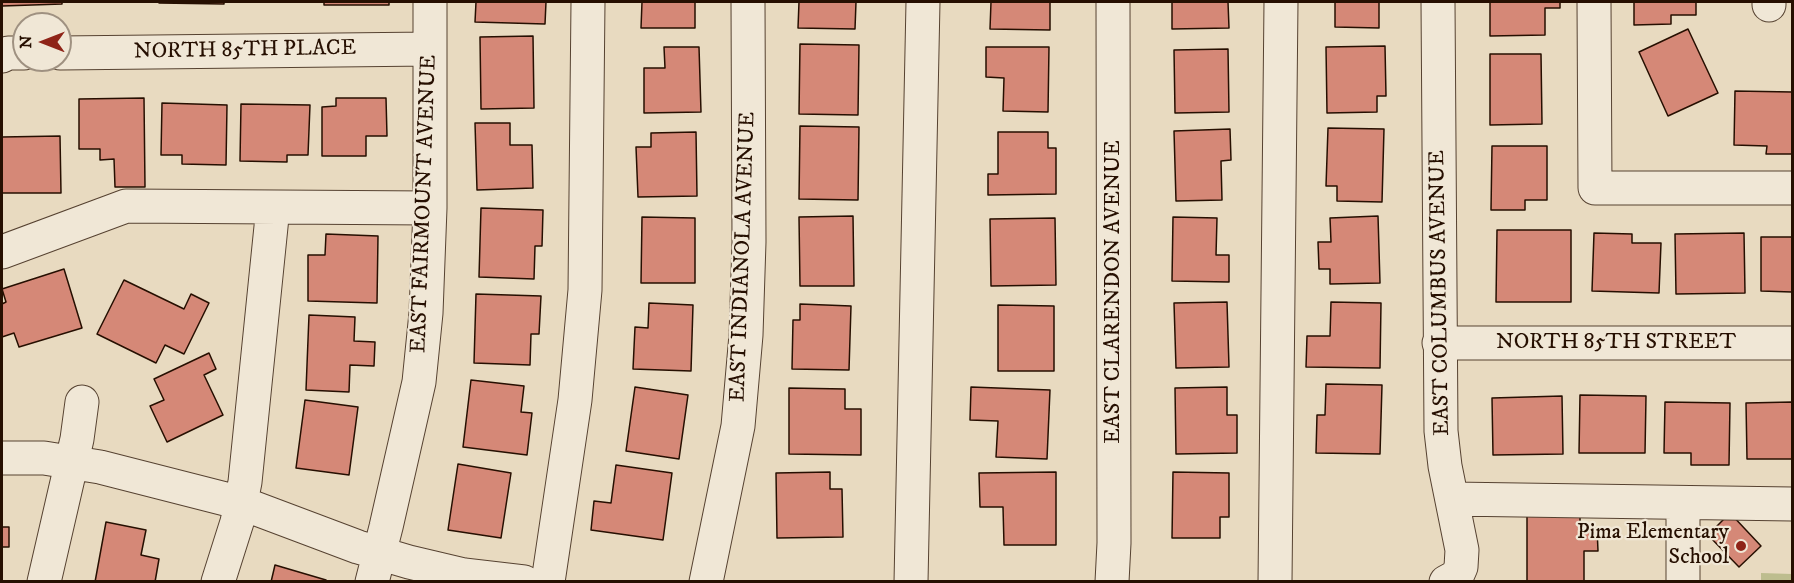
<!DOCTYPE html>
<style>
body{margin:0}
#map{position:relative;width:1794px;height:583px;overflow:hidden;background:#e8dac0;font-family:"IM FELL DW Pica",serif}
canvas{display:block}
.frame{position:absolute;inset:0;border:3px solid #260f01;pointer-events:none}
.north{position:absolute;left:12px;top:12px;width:60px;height:60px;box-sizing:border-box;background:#f0e7d6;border:2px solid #9f9181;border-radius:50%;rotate:270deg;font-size:16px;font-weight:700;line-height:24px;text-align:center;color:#260f01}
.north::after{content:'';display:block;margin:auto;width:21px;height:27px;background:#8f2418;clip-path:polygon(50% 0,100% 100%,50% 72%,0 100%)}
</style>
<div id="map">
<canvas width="1794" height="583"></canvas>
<div class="frame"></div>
<div class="north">N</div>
</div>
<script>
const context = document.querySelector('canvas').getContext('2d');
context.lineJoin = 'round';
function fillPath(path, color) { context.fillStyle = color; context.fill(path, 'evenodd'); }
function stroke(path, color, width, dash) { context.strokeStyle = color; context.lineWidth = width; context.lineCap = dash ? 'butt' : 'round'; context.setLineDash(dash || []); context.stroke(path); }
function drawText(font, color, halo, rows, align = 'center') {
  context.font = font + ' "IM FELL DW Pica",serif'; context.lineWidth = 4.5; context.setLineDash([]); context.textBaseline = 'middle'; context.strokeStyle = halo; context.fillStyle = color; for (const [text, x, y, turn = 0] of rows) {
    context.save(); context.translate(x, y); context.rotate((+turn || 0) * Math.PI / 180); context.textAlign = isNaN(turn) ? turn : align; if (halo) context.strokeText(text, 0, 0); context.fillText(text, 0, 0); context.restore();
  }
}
fillPath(new Path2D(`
 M1761,573L1792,574V581H1761Z`), '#bdbd8e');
const building = new Path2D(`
 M2,2H62V4L2,6Z
 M159,2H224V4L159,3Z
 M324,2H389V5H324Z
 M476,2H546L545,24L475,22Z
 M642,2H695V28H641Z
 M799,2H856L855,29L798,28Z
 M991,2H1050V30L990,29Z
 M1172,2H1228L1229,28L1172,29Z
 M1335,2H1379V28L1335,27Z
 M1490,2H1560V8H1545V35L1490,36Z
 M1634,2H1696V15H1671V24L1634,25Z
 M1688,29L1718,93L1668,116L1639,52Z
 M533,36L534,108L481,109L480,37Z
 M800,44L859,45L858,115L799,114Z
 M1385,46L1386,96H1377V112L1327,113L1326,47Z
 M664,47H699L701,112L644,113V68H665Z
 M986,47H1049L1048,112L1003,111L1004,78L986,77Z
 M1228,49L1229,112L1175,113L1174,50Z
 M1490,54H1541L1542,124L1490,125Z
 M1735,91L1792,92V154H1766L1767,146L1734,145Z
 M144,98L145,187H115L114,159L100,160V149H79V99Z
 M336,98H386L387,136H366V156H322V107L336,106Z
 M162,103L227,105L226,165L182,164V155H161Z
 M241,104L310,105L308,155H287V162L240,161Z
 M475,123H510V145H532L533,188L477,190Z
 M800,126L859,127L858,200L799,199Z
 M1328,128L1384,129L1382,202L1337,201V186H1326Z
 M1230,129L1231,160L1221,161L1222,200L1176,201L1174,131Z
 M696,132L697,196L638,197L636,147H651V133Z
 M998,132H1048V148H1056V194L988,195V174H998Z
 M60,136L61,193H2V137Z
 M1492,146H1547V200H1525V210H1491Z
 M481,208L543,210L542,246H535L534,279L479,277Z
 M853,216L854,286H800L799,217Z
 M1378,216L1380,283L1330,284V269H1319L1318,242H1331L1330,218Z
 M642,217L695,218V283H641Z
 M1173,217L1217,218L1216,255H1229V282L1172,281Z
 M1055,218L1056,285L991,286L990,219Z
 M1497,230H1571V302H1496Z
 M1594,233L1632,234V243H1661L1659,293L1592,291Z
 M1744,233L1745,293L1676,294L1675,234Z
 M326,234L378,236L377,303L308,301V255H325Z
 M1761,237H1792V292L1761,291Z
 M64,269L82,328L19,347L14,333L2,337V304L6,302L2,289Z
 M124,280L184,309L191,294L209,303L184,354L165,345L156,363L97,334Z
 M476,294L541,296L539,334H531L530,365L474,363Z
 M1227,302L1229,367L1176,368L1174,303Z
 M1331,302L1381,303L1380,368L1306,367L1307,336H1330Z
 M649,303L693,305L691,371L633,369L635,327L648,328Z
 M800,304L851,306L849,370L792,369L793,320H800Z
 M998,305L1054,306V371H998Z
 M309,315L355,317L354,341L375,342L374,366L350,365L349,392L306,390Z
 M209,353L216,369L204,375L223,415L167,442L150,406L164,400L154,379Z
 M471,380L524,386L521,412L532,413L527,455L463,447Z
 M1326,384L1382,385L1380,454L1316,453L1317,415H1325Z
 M635,387L688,395L679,459L626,451Z
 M971,387L1050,390L1047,459L996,457L998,421L970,420Z
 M1227,387V415H1237V453L1176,454L1175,388Z
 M789,388L845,389V409H861V455L789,454Z
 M1580,395L1646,396L1645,453H1579Z
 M1562,396L1563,454L1493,455L1492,398Z
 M305,400L358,407L349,475L296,468Z
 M1665,402L1730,403L1729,465H1691V453H1664Z
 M1792,402V459H1747L1746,403Z
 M458,464L511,473L501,538L448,530Z
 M616,465L672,473L663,540L591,530L594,501L611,503Z
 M830,472V489H842L843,537L777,538L776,473Z
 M1056,472V545H1004L1003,507H980L979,473Z
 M1173,472L1229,473V517H1220V538H1172Z
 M1527,512H1580V528H1597L1598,551H1584V582H1527Z
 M1730,513L1761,546L1739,567L1708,535Z
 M106,522L146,530L141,555L159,559L155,582H95Z
 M2,527H9V547H2Z
 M275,565L326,580L325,582H271Z`);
fillPath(building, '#d58877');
stroke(building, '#260f01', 1.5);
const minor = new Path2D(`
 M1438,2L1441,431L1445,466L1462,550L1461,567L1457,576L1446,582
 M1594,2L1595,188H1792
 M1769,5V2
 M60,53L430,49
 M2,56L8,53H24
 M2,252L126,206L430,208
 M1439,343H1792
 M2,458H44L100,467L241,503L358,547L409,562L464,575L524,582
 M1452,499L1792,504
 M1683,504V582
 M44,582L77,439L82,402
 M218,582L237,522L245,482L273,207
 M372,582L386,527L419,382L426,313L430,208V2
 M548,582L575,400L585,290L588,2
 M706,582L738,426L746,335L749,242L748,2
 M911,582L923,2
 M1112,582L1114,543L1113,2
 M1275,582L1281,2`);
stroke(minor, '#564231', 35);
stroke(minor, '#f0e7d6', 33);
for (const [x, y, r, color] of [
 [1741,546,6,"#8f2418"]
]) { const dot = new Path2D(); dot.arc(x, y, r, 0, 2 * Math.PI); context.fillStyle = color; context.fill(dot); stroke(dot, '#f0e7d6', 2); }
drawText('22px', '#260f01', '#f0e7d6', [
 ["NORTH 85TH PLACE",245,51,-1],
 ["EAST FAIRMOUNT AVENUE",425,204,-88],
 ["EAST INDIANOLA AVENUE",744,257,-88],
 ["EAST CLARENDON AVENUE",1114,292,-90],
 ["EAST COLUMBUS AVENUE",1441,293,-91],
 ["NORTH 85TH STREET",1616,343]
]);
drawText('22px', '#260f01', '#f0e7d6', [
 ["Pima Elementary",1729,533],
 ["School",1729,558]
], 'right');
</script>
